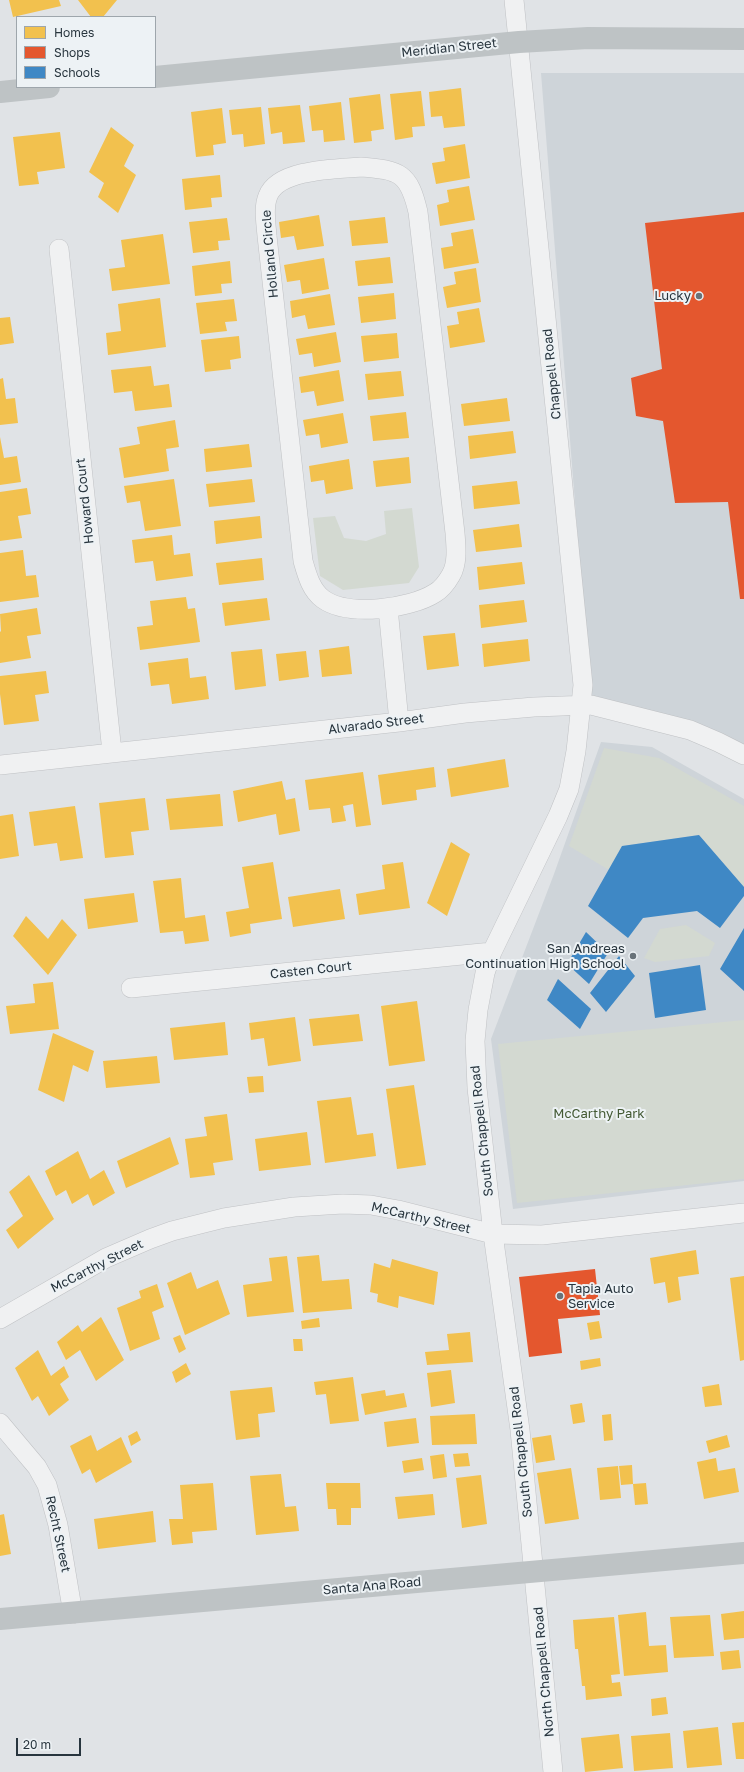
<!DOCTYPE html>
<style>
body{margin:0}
#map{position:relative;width:744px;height:1772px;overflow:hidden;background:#e0e3e6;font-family:"Golos Text",sans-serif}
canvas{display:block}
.legend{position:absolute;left:16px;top:16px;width:140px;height:72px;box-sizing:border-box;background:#edf2f5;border:1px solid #9ea6ac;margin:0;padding:5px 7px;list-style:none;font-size:12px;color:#28353e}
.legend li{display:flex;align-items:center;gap:8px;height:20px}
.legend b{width:20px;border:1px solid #9ea6ac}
.scale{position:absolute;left:16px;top:1738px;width:65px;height:18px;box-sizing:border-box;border:2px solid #28353e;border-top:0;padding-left:5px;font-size:12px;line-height:14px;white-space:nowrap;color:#28353e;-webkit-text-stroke:3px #edf2f5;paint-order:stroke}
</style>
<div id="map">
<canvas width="744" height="1772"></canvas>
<ul class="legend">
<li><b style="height:11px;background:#f2c14e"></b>Homes</li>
<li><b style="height:11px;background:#e4572e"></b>Shops</li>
<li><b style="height:11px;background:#3f88c5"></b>Schools</li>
</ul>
<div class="scale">20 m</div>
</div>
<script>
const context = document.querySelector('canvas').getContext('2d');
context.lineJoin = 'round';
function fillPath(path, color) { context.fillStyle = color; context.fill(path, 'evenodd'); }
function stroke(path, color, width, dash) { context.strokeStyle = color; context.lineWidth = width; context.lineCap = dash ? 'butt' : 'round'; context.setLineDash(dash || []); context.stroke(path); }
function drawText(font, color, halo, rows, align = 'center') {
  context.font = font + ' "Golos Text",sans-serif'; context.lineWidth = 4; context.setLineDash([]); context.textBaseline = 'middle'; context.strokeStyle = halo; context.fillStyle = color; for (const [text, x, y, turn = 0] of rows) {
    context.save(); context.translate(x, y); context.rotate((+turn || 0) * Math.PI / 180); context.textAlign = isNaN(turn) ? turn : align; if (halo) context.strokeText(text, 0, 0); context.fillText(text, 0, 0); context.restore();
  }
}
fillPath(new Path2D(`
 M541,73H744V755L591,705Z
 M601,742L652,747L744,799V1181L513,1209L491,1039L554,874Z`), '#ced4d9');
fillPath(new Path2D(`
 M412,508L419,567L409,583L343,590L320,576L313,518L335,516L344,538L366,541L386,534L384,511Z
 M604,748L659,758L744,806V887L699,835L622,846L609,870L569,846Z
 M686,925L715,943L709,956L655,962L644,958L660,929Z
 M744,1020V1179L517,1203L498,1044Z`), '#d3d9d1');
fillPath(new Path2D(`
 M9,0H59L61,6L13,17Z
 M78,0H117L103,17H91Z
 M461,88L465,126L444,128L442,116L431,117L429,92Z
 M421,91L425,126L412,127L413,137L395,140L390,94Z
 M380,94L384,129L371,131L372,141L354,143L349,98Z
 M341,102L345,140L324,142L323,130L312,131L309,106Z
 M300,105L305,142L283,144L282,132L271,134L268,108Z
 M261,107L265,144L244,147L243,134L232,135L229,110Z
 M222,108L226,143L213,145L214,155L196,157L191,112Z
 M111,127L134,145L124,166L136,175L118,213L98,197L104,183L89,172Z
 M60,132L65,168L37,172L39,184L19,186L13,137Z
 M465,144L470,178L436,184L432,163L445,161L443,148Z
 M220,175L222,197L211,198L212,207L185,210L182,179Z
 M469,186L475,220L440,226L437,205L449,202L447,190Z
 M319,215L324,246L297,250L294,236L281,238L279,222Z
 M385,217L388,243L352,246L349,221Z
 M227,218L230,240L218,241L219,250L193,253L189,222Z
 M473,229L479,263L444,269L441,248L453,246L451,233Z
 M163,234L170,284L112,291L109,269L125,267L121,240Z
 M390,257L393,283L358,286L355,261Z
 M324,258L329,289L302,294L300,280L287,282L284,265Z
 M230,261L232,283L221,284L222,293L195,296L192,266Z
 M476,268L481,302L447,308L443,287L456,284L454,272Z
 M394,293L396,319L361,323L358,297Z
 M330,294L335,325L308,329L305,315L292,318L290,301Z
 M160,298L166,347L108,355L106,333L121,331L118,304Z
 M234,299L237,321L225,322L227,331L200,334L196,303Z
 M479,308L485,342L450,348L447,326L459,324L457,312Z
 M10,317L14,343L0,345V318Z
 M336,332L341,362L314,367L312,353L299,355L296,339Z
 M397,333L399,358L364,362L361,336Z
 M239,336L241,358L230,360L231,369L205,372L201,340Z
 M151,366L154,386L169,384L172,407L135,411L132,391L114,393L111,370Z
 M339,370L344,401L317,406L314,391L301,393L299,377Z
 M401,371L404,396L368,400L365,374Z
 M3,378L6,399L15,398L18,423L0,425V379Z
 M507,398L510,421L464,426L461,404Z
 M406,412L409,438L373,441L370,416Z
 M343,413L348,443L321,448L319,434L306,436L303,420Z
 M175,420L179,447L166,449L169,471L124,478L119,448L140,444L137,427Z
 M513,431L516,453L470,459L468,436Z
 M0,437L4,458L17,456L21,482L0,485Z
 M249,444L252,467L206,472L204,449Z
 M409,457L411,483L376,487L373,461Z
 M349,459L353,489L326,494L324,480L311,482L309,466Z
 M174,479L181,526L145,531L140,501L127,503L124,486Z
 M252,479L255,502L209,507L206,484Z
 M517,481L520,504L474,509L472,486Z
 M27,488L31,514L18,516L22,538L0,541V492Z
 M260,516L262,538L216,544L214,521Z
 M519,524L522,547L476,552L473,530Z
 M172,535L174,555L190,553L193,576L156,581L153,561L135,563L132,540Z
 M23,550L26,576L36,575L39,597L0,602V553Z
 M262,558L264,580L219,585L216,563Z
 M522,562L525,584L479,590L477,567Z
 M186,597L188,609L195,608L200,642L140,650L137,627L153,625L150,601Z
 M267,598L270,620L225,626L222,603Z
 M524,600L527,622L481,628L479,605Z
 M37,608L41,634L27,636L31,658L0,663V632L1,631L0,614Z
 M455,633L459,666L427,670L423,636Z
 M528,639L530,661L484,667L482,644Z
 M349,646L352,674L322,677L319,650Z
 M262,649L266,686L235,690L231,652Z
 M306,651L309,677L279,681L276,654Z
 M188,658L190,678L206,676L209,699L172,704L169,684L151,686L148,663Z
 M46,671L49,693L35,695L39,721L4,725L0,694V676Z
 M505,759L509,787L451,797L447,769Z
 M434,767L436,787L416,790L417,800L382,805L378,775Z
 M363,772L371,825L356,827L353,804L343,806L346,821L332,823L330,808L309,810L305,780Z
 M282,781L286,800L295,798L300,831L279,835L276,814L238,822L233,791Z
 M220,794L223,826L170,830L166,799Z
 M145,798L149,830L131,832L134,855L105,858L99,803Z
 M75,806L83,858L60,861L57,843L34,846L29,812Z
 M13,814L19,856L0,859V816Z
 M451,842L470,854L447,916L427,903Z
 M273,862L282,919L250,924L251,933L230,937L226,912L249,908L242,867Z
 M403,862L410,908L359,915L356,894L385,889L382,865Z
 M181,878L185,918L205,915L209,941L185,944L183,931L160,933L153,881Z
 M340,889L345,919L293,927L288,897Z
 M134,893L138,922L88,929L84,899Z
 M26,916L48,939L62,919L77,935L48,975L13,936Z
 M53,982L59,1029L10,1034L6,1006L35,1003L33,984Z
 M417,1001L425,1061L389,1066L381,1006Z
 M359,1014L363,1041L313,1046L309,1019Z
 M295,1017L301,1061L268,1066L264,1038L251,1040L249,1023Z
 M225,1022L228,1055L174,1060L170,1028Z
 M53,1033L94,1051L88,1072L73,1065L64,1102L38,1090Z
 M157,1056L160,1083L106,1088L103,1061Z
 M263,1076L264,1092L249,1093L247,1077Z
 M414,1085L426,1165L397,1169L386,1089Z
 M351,1097L357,1135L373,1133L376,1156L325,1163L317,1101Z
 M227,1114L233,1160L213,1163L215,1175L190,1178L185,1139L207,1136L204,1117Z
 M307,1132L311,1165L259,1171L255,1139Z
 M170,1137L179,1164L126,1188L117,1161Z
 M78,1151L90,1179L104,1170L115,1193L93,1206L88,1194L72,1204L66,1190L56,1196L45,1171Z
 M29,1175L54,1219L18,1249L6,1230L23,1216L9,1192Z
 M696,1250L699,1274L678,1277L681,1300L668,1303L665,1282L654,1284L650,1258Z
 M319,1255L322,1281L349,1279L352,1309L303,1313L297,1257Z
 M287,1256L294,1312L247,1317L243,1285L272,1281L269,1258Z
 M392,1259L438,1272L434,1305L399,1296L398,1308L377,1302L378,1294L370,1292L374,1263L390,1268Z
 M191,1272L197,1289L218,1280L230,1314L185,1335L167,1283Z
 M744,1276V1360L740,1361L730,1278Z
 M157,1284L164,1307L152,1312L160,1339L130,1351L117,1308L141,1298L139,1291Z
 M101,1317L124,1360L96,1381L80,1350L66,1360L57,1342L78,1325L82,1332Z
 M319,1318L320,1327L302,1329L301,1321Z
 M599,1321L602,1338L590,1340L587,1323Z
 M470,1332L473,1362L427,1365L425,1352L449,1350L447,1334Z
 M180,1335L186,1349L179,1353L173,1338Z
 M293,1339H302L303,1351H294Z
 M38,1350L51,1376L64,1366L69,1377L60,1384L69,1400L49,1416L38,1396L32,1401L15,1368Z
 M600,1358L601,1366L581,1370L580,1361Z
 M186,1363L191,1374L176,1383L172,1372Z
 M451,1370L455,1403L431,1407L427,1373Z
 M353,1377L359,1421L330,1424L326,1394L316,1395L314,1382Z
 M719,1384L722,1405L705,1407L702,1387Z
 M272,1387L275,1412L258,1414L260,1437L236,1440L230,1391Z
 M385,1390L386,1396L404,1393L407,1407L365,1415L361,1394Z
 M582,1403L585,1422L573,1424L570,1405Z
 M475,1414L477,1444L432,1445L430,1416Z
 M611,1414L613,1440L604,1441L602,1415Z
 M416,1418L419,1443L387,1447L384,1422Z
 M137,1431L141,1440L131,1446L128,1436Z
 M91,1435L97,1451L121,1437L132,1462L96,1483L90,1469L82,1474L70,1446Z
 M551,1435L555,1460L536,1463L532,1438Z
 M727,1435L730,1447L709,1453L706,1441Z
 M468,1453L470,1466L455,1467L453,1454Z
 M444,1454L447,1477L433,1479L430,1456Z
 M422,1458L424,1470L404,1473L402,1461Z
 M716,1458L718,1471L735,1468L739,1492L704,1499L697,1462Z
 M632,1465L633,1484L621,1485L619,1466Z
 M618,1466L621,1498L600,1500L597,1468Z
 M571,1468L579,1519L545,1524L537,1473Z
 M281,1474L285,1507L296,1506L299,1531L256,1535L250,1476Z
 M481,1475L487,1524L462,1528L456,1478Z
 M213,1483L217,1530L192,1532L193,1543L172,1545L169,1519H183L180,1485Z
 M326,1483H360L361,1508H351V1525H337L336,1509H328Z
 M646,1483L648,1504L635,1505L633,1484Z
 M433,1494L435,1515L398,1519L395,1497Z
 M153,1511L156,1542L98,1549L94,1519Z
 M4,1514L11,1554L0,1556V1515Z
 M744,1611V1638L724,1640L721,1614Z
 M646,1612L649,1646L666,1645L668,1672L624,1676L618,1615Z
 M710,1615L714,1656L674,1658L670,1617Z
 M614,1617L620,1674L611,1675L612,1683L620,1682L622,1696L586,1700L585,1686H582L578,1649H575L573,1620Z
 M739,1650L741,1668L722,1670L720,1652Z
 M666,1697L668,1714L652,1716L651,1699Z
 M744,1722V1759H736L732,1723Z
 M718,1727L722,1765L687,1768L683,1731Z
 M670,1733L673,1768L634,1771L631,1736Z
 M619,1734L623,1768L585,1772L581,1738Z`), '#f2c14e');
fillPath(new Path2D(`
 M744,212V599H740L728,502L675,503L663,421L636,416L631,378L662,369L645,223Z
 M595,1269L600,1315L558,1319L562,1353L529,1357L519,1277Z`), '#e4572e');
fillPath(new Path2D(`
 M699,835L744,887V896L720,928L697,911L643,918L628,938L588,906L622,846Z
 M744,928V991L720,969Z
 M586,932L608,953L589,984L567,964Z
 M619,956L635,976L606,1012L590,993Z
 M700,965L706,1010L655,1018L649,973Z
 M558,979L591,1009L580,1029L547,1000Z`), '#3f88c5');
const street = new Path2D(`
 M514,0L583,685L576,751L569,789L558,816L492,952L485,973L478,1010L475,1041L477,1088L493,1234L520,1430L553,1772
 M361,167C400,170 409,173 418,212L455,533C456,546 458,563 451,575C447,582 442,589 435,593C410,609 348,617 323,599C311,590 307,575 303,561L267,236C266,223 263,207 268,196C278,169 336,169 361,167Z
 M59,249L112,752
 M388,608L399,722
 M0,765L399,722L465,713L534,707L591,705L690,730L718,742L744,755
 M131,988L492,952
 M0,1319L106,1258L150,1239L172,1231L224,1218L294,1207L343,1204L371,1205L398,1210L493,1234L542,1235L744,1213
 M0,1423L37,1467L47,1485L58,1525L73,1614`);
stroke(street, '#bfc1c4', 20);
stroke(street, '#f0f1f2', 19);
stroke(new Path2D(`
 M155,77L519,42L588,38L744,39
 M0,92L49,87
 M0,1619L744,1553`), '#bec3c5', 22);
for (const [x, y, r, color] of [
 [699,296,4,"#687279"],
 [633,956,4,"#687279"],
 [560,1296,4,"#687279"]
]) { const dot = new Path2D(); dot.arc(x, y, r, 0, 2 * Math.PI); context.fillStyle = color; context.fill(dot); stroke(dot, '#edf2f5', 1.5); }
drawText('13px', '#28353e', '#edf2f5', [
 ["Meridian Street",449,48,-6],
 ["Holland Circle",270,254,-95],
 ["Chappell Road",552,374,-96],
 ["Howard Court",85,501,-96],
 ["Alvarado Street",376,724,-7],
 ["Casten Court",311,970,-6],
 ["South Chappell Road",482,1131,-96],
 ["McCarthy Street",421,1218,13],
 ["McCarthy Street",97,1266,-27],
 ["South Chappell Road",521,1452,-96],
 ["Recht Street",58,1534,78],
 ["Santa Ana Road",372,1586,-5],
 ["North Chappell Road",544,1672,-95]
]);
drawText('13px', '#28353e', '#edf2f5', [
 ["Lucky",691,296],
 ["San Andreas",625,949],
 ["Continuation High School",625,964],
 ["Tapia Auto",568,1289,"left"],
 ["Service",568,1304,"left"]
], 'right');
drawText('13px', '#445a35', '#edf2f5', [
 ["McCarthy Park",599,1114]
]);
</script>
